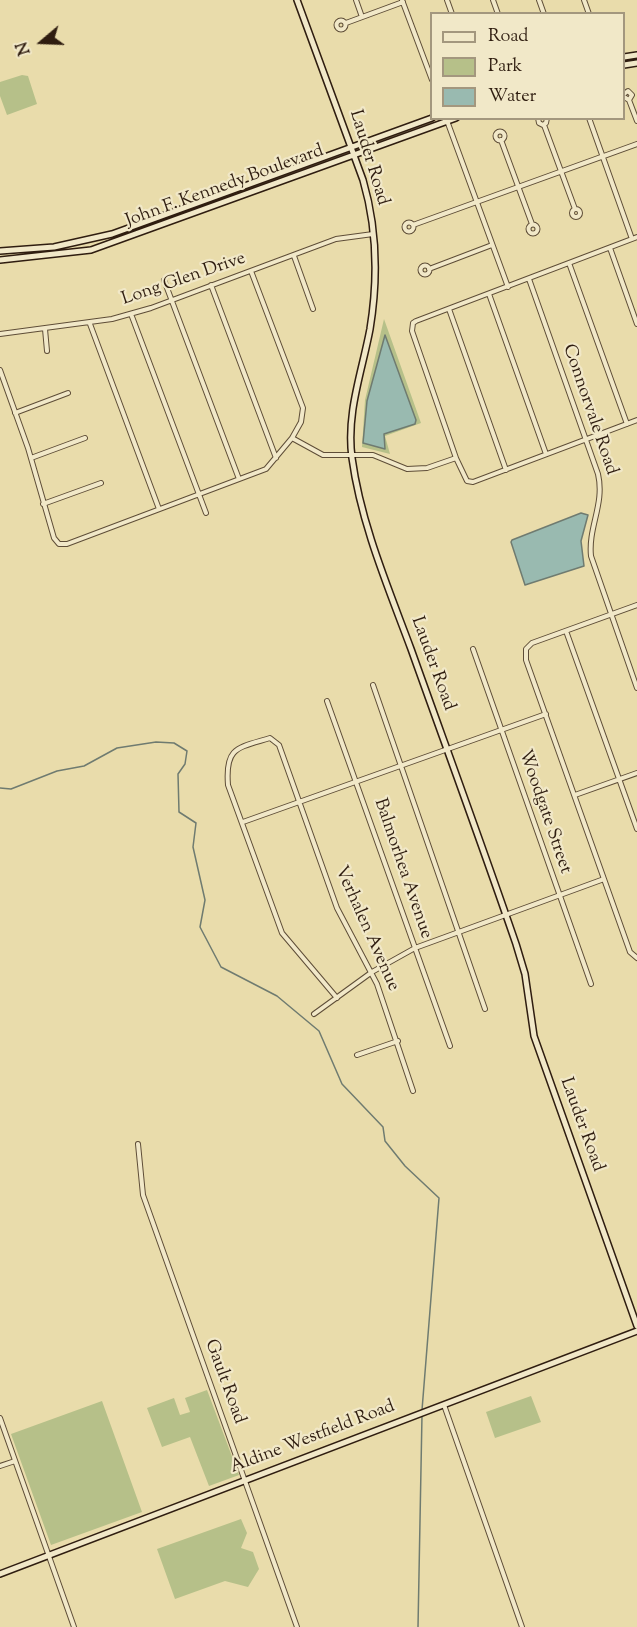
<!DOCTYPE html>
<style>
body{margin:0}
#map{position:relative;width:637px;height:1627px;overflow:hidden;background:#e9dcab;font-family:"Sorts Mill Goudy",serif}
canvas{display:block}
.legend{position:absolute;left:430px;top:12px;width:195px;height:108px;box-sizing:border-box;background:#f1e8c8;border:2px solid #a3977e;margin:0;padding:8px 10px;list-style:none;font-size:18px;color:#2f1d10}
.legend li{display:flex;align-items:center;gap:12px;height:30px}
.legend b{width:30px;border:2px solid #a3977e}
.north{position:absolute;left:12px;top:12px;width:60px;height:60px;-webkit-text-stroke:4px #f1e8c8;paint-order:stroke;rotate:251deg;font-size:16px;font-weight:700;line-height:24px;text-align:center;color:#2f1d10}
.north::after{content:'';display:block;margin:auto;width:21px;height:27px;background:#2f1d10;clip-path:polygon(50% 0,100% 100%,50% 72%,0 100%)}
</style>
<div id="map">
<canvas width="637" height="1627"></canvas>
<ul class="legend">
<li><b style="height:8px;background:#f1e8c8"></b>Road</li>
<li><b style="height:16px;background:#b6c089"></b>Park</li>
<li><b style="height:16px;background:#99bab0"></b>Water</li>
</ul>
<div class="north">N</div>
</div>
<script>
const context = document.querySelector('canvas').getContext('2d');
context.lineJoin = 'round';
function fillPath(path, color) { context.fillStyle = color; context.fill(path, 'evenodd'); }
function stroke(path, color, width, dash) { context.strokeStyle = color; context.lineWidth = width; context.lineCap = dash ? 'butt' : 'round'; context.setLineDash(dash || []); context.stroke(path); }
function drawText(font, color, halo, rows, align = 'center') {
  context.font = font + ' "Sorts Mill Goudy",serif'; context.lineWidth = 4.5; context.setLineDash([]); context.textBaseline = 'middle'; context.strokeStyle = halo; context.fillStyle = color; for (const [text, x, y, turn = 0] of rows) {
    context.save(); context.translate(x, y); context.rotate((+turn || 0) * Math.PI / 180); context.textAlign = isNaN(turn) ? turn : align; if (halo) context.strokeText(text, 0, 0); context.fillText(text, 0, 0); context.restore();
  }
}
fillPath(new Path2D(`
 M22,75L28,76L37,104L7,115L0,96V82Z
 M384,319L421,423L385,436L390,454L362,447L365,400Z
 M207,1390L239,1475L209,1486L190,1437L162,1447L147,1408L174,1398L180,1415L190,1412L185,1398Z
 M531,1396L541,1422L495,1438L486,1412Z
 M102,1401L142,1512L51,1545L11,1434Z
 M241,1519L247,1533L241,1548L253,1552L259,1569L248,1587L225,1581L175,1599L157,1549Z`), '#b6c089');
const water = new Path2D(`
 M385,335L416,420L415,424L384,434L385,449L363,443L367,401Z
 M581,513L588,515L581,541L584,566L525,585L511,542L512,540Z`);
fillPath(water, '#99bab0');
stroke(water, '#6f7b70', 1.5);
stroke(new Path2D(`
 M0,788L11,789L57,771L84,766L117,748L156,742L174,743L187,751L185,764L178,774L179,812L196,823L193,847L205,900L200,927L221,967L277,996L319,1031L342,1084L383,1127L385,1141L405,1166L439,1198L422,1410
 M418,1627L422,1415`), '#6f7b70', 1.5);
const street = new Path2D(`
 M356,0L362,17
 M402,0L432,80
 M447,0L452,14
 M493,0L498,14
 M539,0L544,14
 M584,0L589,14
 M336.5 25a4.5 4.5 0 1 1 9 0a4.5 4.5 0 1 1-9 0Z
 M346,23L403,2
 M624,94L628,91L632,95L629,100L624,97
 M629,100L637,121
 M446,118L508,287
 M538,118L539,123L543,125L546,123L547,118
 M589,118L632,239
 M544,125L575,209
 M495.5 136a4.5 4.5 0 1 1 9 0a4.5 4.5 0 1 1-9 0Z
 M501,140L532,224
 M572 213a4 4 0 1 1 8 0a4 4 0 1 1-8 0Z
 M404.5 227a4.5 4.5 0 1 1 9 0a4.5 4.5 0 1 1-9 0Z
 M528.5 229a4.5 4.5 0 1 1 9 0a4.5 4.5 0 1 1-9 0Z
 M413,225L637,144
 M637,237L416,321L413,323L412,331L456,458L467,481L473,482L637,420
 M610,248L637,324
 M294,256L313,309
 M569,263L627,424
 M420.5 270a4.5 4.5 0 1 1 9 0a4.5 4.5 0 1 1-9 0Z
 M429,269L492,245
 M529,279L598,474C605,504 588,527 591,556L637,688
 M164,280L239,479
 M211,285L276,458
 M489,294L546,454
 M449,309L506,470
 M131,314L206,513
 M90,324L159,509
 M45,329L47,351
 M0,334L112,319L151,308L336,239L373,234
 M0,370L28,448L54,538L59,544H67L266,469L292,438L301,422L303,408L251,271
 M15,413L68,393
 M292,438L323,455H373L407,469L427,468L456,458
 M31,458L85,438
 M43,504L101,483
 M637,605L532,643L526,649V660L630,952L637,958
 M566,631L637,829
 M473,649L591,984
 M373,685L485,1009
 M327,701L450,1046
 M575,795L637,773
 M243,822L546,714
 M337,998L282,933L228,785C225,747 237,748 270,738L279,745L337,908L377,984L413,1091
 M314,1014L372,972L415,948L604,879
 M357,1055L398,1041
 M138,1144L143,1195L297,1627
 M444,1405L522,1627
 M0,1418L74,1627
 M0,1466L15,1461`);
const secondary = new Path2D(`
 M297,0L363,180C377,228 378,280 370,329C362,372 346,413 352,458C361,524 388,587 411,649C446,747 482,845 516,944L525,974L534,1036L637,1326
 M624,57L637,55
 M624,65L637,63
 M0,251L54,247L112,234L432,118
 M0,260L91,250L456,118
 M0,1574L637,1331`);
stroke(street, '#5e4d37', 6);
stroke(secondary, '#2f1d10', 8);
stroke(street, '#f1e8c8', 4);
stroke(secondary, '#f1e8c8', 5);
drawText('18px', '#2f1d10', '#f1e8c8', [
 ["Lauder Road",368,158,73],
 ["John F. Kennedy Boulevard",225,187,-20],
 ["Long Glen Drive",184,280,-19],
 ["Connorvale Road",589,410,71],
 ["Lauder Road",432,664,70],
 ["Woodgate Street",544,812,71],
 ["Balmorhea Avenue",402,869,71],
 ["Verhalen Avenue",366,929,66],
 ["Lauder Road",581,1125,70],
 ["Gault Road",224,1382,70],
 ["Aldine Westfield Road",313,1438,-21]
]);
</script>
